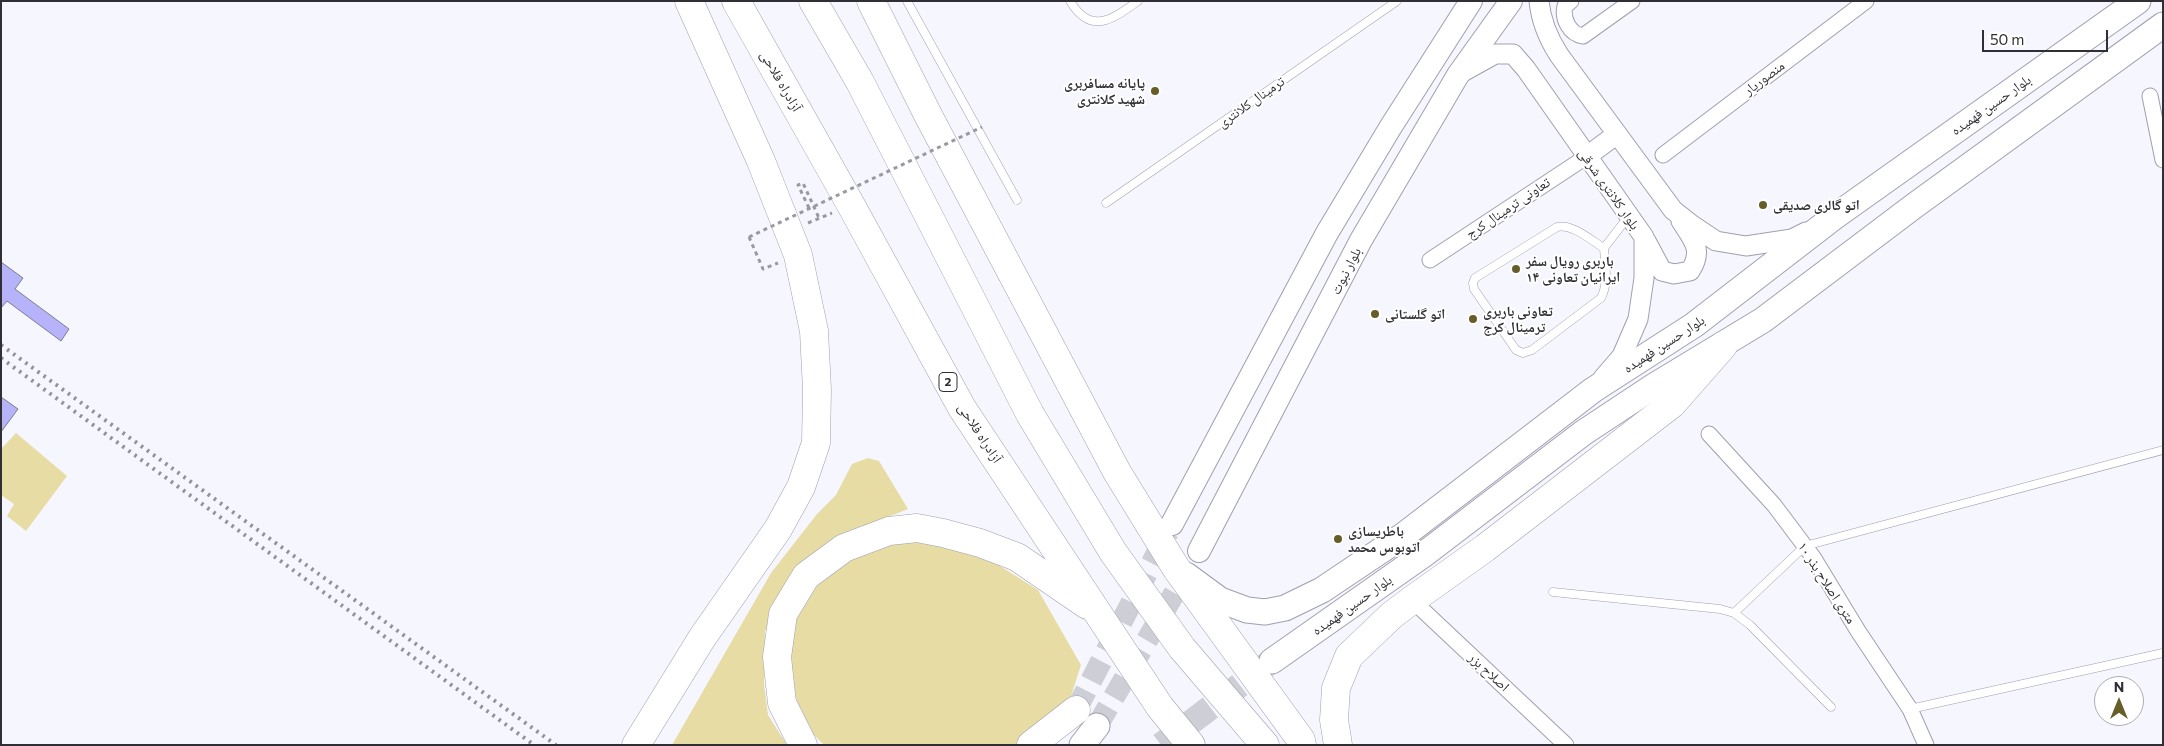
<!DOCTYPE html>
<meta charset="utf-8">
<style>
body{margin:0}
#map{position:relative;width:2164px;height:746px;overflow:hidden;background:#f6f6fe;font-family:Commissioner,sans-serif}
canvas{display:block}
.frame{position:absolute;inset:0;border:2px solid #2f2f35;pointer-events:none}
.north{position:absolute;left:2094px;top:676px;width:50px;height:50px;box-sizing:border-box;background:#fff;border:1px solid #acacae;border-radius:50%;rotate:0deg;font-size:14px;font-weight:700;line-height:20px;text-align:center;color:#2f2f35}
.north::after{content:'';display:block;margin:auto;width:18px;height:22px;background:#665d29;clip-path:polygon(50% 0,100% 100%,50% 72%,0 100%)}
.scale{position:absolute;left:1982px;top:30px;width:126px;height:22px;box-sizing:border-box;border:2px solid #2f2f35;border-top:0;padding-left:6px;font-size:15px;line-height:18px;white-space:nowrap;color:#2f2f35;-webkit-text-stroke:4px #fff;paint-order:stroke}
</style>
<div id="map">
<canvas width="2164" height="746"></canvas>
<div class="frame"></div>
<div class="north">N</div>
<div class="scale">50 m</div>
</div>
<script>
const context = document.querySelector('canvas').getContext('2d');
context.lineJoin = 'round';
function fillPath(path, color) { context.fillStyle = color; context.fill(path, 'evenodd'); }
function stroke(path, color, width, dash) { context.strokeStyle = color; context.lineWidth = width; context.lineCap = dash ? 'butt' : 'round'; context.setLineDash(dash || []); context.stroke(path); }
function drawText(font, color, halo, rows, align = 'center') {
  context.font = font + ' Commissioner,"Noto Naskh Arabic",sans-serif'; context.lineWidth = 4; context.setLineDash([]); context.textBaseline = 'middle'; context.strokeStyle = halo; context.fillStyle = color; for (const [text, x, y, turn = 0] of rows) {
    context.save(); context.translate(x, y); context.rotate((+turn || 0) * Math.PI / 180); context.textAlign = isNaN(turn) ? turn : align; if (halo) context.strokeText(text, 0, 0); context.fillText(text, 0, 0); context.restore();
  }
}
fillPath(new Path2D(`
 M16,433L67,476L26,531L7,516L14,504L1,495V449Z
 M868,458L879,461L908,509L839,537L782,598L765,631L764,684L768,715L787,745H672L771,573L817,514L836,495L852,464Z
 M896,538L970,547L1038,590L1081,665L1070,699L1017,745H824L804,725L785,660L792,626L815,588L854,554Z`), '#e7dca4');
const building = new Path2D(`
 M1,262L23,278L15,289L69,329L61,341L7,301L1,308Z
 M1,397L18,409L1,432Z`);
fillPath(building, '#b6b3fb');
stroke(building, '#7c7c8c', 1);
stroke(new Path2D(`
 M1076,710L1168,532
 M1097,726L1199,551`), '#ceced6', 22, [22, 11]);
stroke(new Path2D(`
 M1161,745L1269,663`), '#ceced6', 25, [25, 12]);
const service = new Path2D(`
 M907,1L1017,200
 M1070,1C1091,36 1113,19 1138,1
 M1106,203L1397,1
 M1604,248C1592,241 1572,223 1557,227L1475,278L1473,283L1474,289L1516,350L1523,353L1532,350L1601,298C1609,283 1605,265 1604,248L1628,217
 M1553,592L1720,609L1734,613L1750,625L1831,707
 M1734,613L1805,546L2163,450
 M1910,709L2163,653`);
const minor = new Path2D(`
 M1571,1L1565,6C1562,18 1569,34 1583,36L1632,1
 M2150,96L2163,160
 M1663,155L1866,1
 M1430,260L1586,157
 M1709,434L1774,505L1813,557L1858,631L1910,709L1926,745
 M1412,600L1566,745`);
const tertiary = new Path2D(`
 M1539,1C1541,22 1548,38 1559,55L1673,210L1692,225L1716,241L1746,246L1792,239L1806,232
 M1459,74L1495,54H1513L1526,69L1644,237V278L1638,319L1622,356L1603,378
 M1586,157L1617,134
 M1646,241L1662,271L1674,274L1690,271C1704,250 1693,240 1681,221`);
const secondary = new Path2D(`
 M1172,524L1327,233L1390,128L1471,1
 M1199,551L1361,240L1458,75L1511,1`);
const primary = new Path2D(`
 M1186,575L1220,600L1247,610L1265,612L1285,608L1322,590L1404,535L1593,390L1694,325L1834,217L2138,1
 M1272,661L1423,555L1583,433L1654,386L1763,320L1914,206L2163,25
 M1082,745L1097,726`);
const motorway = new Path2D(`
 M736,1L851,205L962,408L1160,707L1191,745
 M813,1L860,82L1030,414L1113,552L1182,648L1265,745
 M871,1L928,115L1117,472L1176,568L1301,740L1302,745
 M636,745L702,638L778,529L801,487L816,443L817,390L814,331L798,255L761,161L689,1
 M803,745L782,703L777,657L783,614L806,576L844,548L889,531L917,528L943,533L980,543L1017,557L1087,605
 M1031,745L1076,710
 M1338,745L1334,720L1336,688L1349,656L1392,615L1412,600L1485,548L1672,404L1723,346`);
stroke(service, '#9f9fb0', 9);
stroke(minor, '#9f9fb0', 17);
stroke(tertiary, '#9f9fb0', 21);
stroke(secondary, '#9f9fb0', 24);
stroke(primary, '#9f9fb0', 27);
stroke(motorway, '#9f9fb0', 29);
stroke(new Path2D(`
 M809,208L798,185L803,183L819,218
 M808,223L832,213
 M749,237L763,269L778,263`), '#9999a1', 3, [4, 4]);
stroke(service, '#fff', 8);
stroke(minor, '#fff', 15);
stroke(tertiary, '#fff', 19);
stroke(secondary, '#fff', 22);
stroke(primary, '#fff', 25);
stroke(motorway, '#fff', 28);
stroke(new Path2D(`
 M1,345L556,745
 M1,358L534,745`), '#929299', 4, [2.5, 5]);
stroke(new Path2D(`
 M749,237L982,127`), '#9999a1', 3, [4, 4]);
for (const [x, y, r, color] of [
 [1155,91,5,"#665d29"],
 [1763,205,5,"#665d29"],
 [1516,269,5,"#665d29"],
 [1375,314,5,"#665d29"],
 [1473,319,5,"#665d29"],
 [1338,539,5,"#665d29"]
]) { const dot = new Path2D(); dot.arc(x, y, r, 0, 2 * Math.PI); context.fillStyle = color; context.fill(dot); stroke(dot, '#fff', 2); }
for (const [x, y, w] of [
 [948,382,18]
]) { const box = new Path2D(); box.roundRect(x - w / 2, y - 9.5, w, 19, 4); context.fillStyle = '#fff'; context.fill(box); stroke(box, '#2f2f35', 1); }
drawText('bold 12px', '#2f2f35', null, [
 ["2",948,382]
]);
drawText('14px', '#2f2f35', '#fff', [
 ["منصوریار",1764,78,-37],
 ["آزادراه فلاحی",781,81,60],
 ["ترمینال کلانتری",1251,102,-35],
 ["بلوار حسین فهمیده",1991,105,-35],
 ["بلوار کلانتری شرقی",1609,189,55],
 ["تعاونی ترمینال کرج",1508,208,-34],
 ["بلوار نبوت",1346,271,-63],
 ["بلوار حسین فهمیده",1664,344,-33],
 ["آزادراه فلاحی",980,433,57],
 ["۱۰ متری اصلاح بذر",1827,583,57],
 ["بلوار حسین فهمیده",1352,605,-35],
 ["اصلاح بزر",1489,672,43]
]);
drawText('bold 14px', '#2f2f35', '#fff', [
 ["پایانه مسافربری",1145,83,"right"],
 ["شهید کلانتری",1145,99,"right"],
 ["اتو گالری صدیقی",1773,205],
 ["باربری رویال سفر",1526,261],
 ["ایرانیان تعاونی ۱۴",1526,277],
 ["تعاونی باربری",1483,311],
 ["ترمینال کرج",1483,327],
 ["اتو گلستانی",1385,314],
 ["باطریسازی",1348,531],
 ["اتوبوس محمد",1348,547]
], 'left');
</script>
